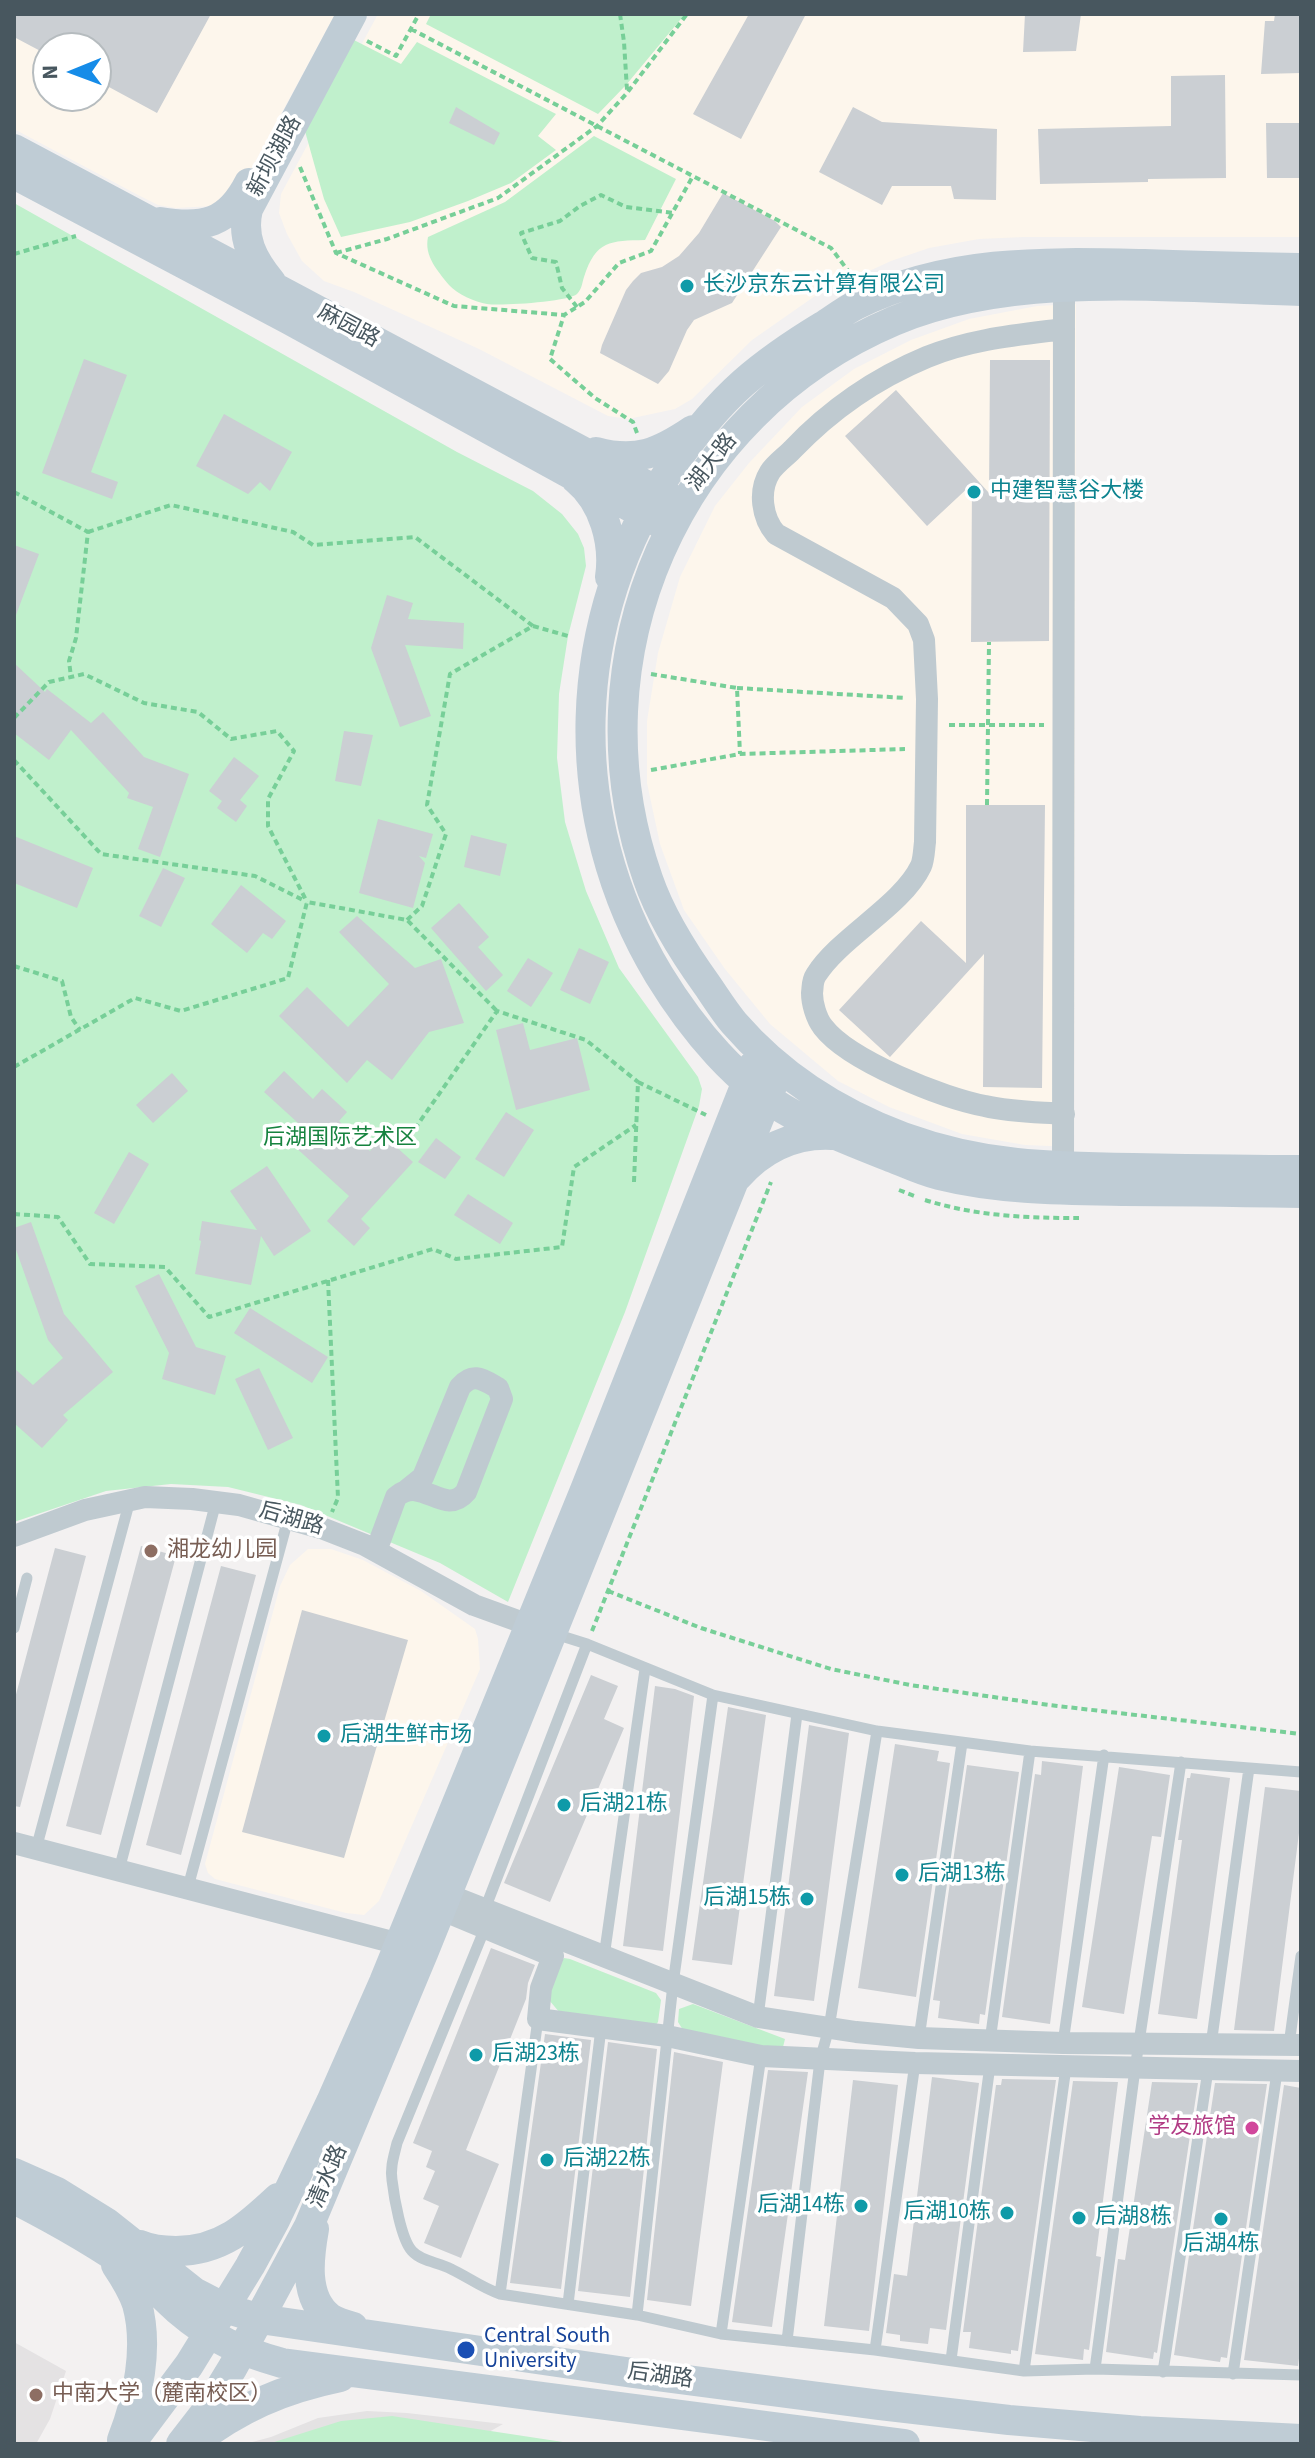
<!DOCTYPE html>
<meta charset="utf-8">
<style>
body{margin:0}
#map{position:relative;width:1315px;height:2458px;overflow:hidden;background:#f3f1f1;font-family:"Source Sans 3",sans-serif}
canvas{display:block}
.frame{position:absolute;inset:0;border:16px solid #48575f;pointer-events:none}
.north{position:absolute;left:32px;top:32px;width:80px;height:80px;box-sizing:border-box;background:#fff;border:2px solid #b6bcbf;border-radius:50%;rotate:269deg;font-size:22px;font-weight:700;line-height:32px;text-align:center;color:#48575f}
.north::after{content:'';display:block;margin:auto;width:28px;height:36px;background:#168ce8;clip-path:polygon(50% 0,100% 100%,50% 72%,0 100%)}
</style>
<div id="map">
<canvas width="1315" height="2458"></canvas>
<div class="frame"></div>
<div class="north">N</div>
</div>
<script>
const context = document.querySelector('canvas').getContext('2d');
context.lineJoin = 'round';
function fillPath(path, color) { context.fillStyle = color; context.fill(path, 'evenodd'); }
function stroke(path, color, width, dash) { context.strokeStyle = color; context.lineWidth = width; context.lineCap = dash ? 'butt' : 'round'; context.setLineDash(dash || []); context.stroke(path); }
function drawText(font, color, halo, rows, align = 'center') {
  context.font = font + ' "Source Sans 3","Noto Sans SC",sans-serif'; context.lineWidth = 7; context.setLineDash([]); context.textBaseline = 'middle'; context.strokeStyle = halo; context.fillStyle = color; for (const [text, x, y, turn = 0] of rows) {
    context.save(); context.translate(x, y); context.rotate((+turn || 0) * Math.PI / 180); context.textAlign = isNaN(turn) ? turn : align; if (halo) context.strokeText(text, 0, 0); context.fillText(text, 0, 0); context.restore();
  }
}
fillPath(new Path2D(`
 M14,14H335L247,177L214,206L176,208L158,205L138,195L14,129ZM48,48H96V96H48Z
 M378,14H1301V237H1024L979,239L929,248L891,261L815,296L752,340L692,399L675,409L628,419L608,416L479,349L354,292L324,281L302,261L287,234L279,213L281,194Z
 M1076,304L1074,1147L1025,1145L962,1134L889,1107L838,1081L770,1024L725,969L684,910L660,844L647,783V721L658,653L680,577L715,506L749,463L802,407L854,369L911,340L969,319L1037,306Z
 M308,1549H331L363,1560L421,1591L475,1629L478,1639L480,1669L379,1901L364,1915L346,1913L215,1879L208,1873L205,1864L280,1586L290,1565Z`), '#fdf6ec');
fillPath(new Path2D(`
 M14,2342L66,2371L50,2419L36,2444H14Z
 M367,2411L407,2413L503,2424L489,2432L575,2444H245L271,2437L318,2418Z`), '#e4e2e3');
fillPath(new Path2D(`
 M431,14H685L626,85L598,114L426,24Z
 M350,38L401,64L417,42L556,114L538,136L556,150L511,183L468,201L410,222L341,237L324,199L303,124Z
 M594,136L676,179L645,240C610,241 596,240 584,277C582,283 582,289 577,294C568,302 500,306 487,304C475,302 457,294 449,285C437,270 424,256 428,237L505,202Z
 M14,203L457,452L533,491L562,514L578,534L584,548L586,566L568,636L559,694L557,758L565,822L586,891L619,968L698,1077L702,1089L699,1106L625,1312L508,1602L440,1563L301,1505L228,1487L171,1484L106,1491L14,1522Z
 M564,1958L570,1959L656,1993L661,2000L658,2022L654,2027L560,2013L549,2000C550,1987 554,1968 564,1958Z
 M693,2004L785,2039L782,2051L683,2030L678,2022L679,2009Z
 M392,2416L576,2444H268L341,2421Z`), '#c0f0cc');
fillPath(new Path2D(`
 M14,14H211L157,113L96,80V48H48V55L14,37Z
 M749,14H806L741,139L693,114Z
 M1025,14H1081L1076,51L1023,52Z
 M1275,14H1301V73L1261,74L1265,21H1274Z
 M1225,75L1226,178L1148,179V182L1040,184L1038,129L1171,126V76Z
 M456,107L500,133L494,145L449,123Z
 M853,107L882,122L997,129L996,200L954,199L951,186H892L882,205L819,172Z
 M1266,123H1301V178H1267Z
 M723,193L775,221L781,227L732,303L694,320L687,330L669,371L658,384L600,353L602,345L626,290L633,281L641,273L662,267L679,256L699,233Z
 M84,359L127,375L91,472L118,482L112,499L42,473Z
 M990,360H1050L1049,641L971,642L972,484L927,526L845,436L896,390L989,493Z
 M224,414L292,452L270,491L260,482L248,494L196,466Z
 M14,545L39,554L16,615H14Z
 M387,595L413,603L408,619L464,623L463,649L405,645L431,716L400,727L371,648Z
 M14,663L45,692L47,689L91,723L103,712L144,757L189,774L160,857L138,849L153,807L127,798L129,793L71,730L49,760L14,733Z
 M344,731L373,735L361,786L335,781Z
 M234,757L259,776L240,800L247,806L236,822L217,808L222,801L209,791Z
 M966,805H1045L1042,1088L983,1087L984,954L890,1057L839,1010L921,921L966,963Z
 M378,819L433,834L426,858L419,856L425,863L413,908L359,893Z
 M471,835L507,844L500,876L464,867Z
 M14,836L93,868L77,908L14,883Z
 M163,868L185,878L161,927L139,916Z
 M241,885L286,921L272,939L263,933L247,953L211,924Z
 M459,903L489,937L478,947L503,975L486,991L431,928Z
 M357,916L415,968L441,959L464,1023L429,1032L392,1080L367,1060L347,1083L279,1016L307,987L348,1027L389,984L339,932Z
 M579,948L609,962L590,1004L560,990Z
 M528,958L553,973L531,1007L507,991Z
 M523,1023L530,1050L577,1038L590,1090L516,1110L496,1030Z
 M284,1071L313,1099L322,1089L347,1112L339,1121L370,1151L384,1136L413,1162L361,1219L370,1228L354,1246L327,1221L349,1196L293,1145L308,1132L264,1092Z
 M172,1073L188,1091L153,1123L136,1105Z
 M506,1112L534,1130L504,1177L475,1159Z
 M436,1138L461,1157L445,1179L418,1162Z
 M129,1152L149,1164L114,1224L94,1213Z
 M267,1166L311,1231L274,1256L261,1236L251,1285L195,1274L201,1241L199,1240L202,1221L257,1230L230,1191Z
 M468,1194L513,1223L500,1244L454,1215Z
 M31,1222L64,1314L113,1372L63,1415L68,1420L42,1448L14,1423V1368L33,1385L63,1358L48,1340L14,1244V1228Z
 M159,1274L196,1347L226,1356L215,1395L162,1379L169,1353L135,1286Z
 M250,1308L328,1357L312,1383L234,1333Z
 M259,1368L293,1438L268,1450L235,1379Z
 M141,1546L176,1556L101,1835L66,1826Z
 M55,1548L86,1556L20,1807L14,1806V1702Z
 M221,1566L256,1575L181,1855L146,1845Z
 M302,1610L408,1640L344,1858L242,1832Z
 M591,1675L618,1686L604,1719L624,1728L550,1902L504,1883Z
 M655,1686L675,1689L694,1696L663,1951L623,1946Z
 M728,1707L766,1715L732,1965L692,1960Z
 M809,1725L849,1733L814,2001L774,1996Z
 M895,1744L939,1751L937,1761L950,1763L916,1997L858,1988Z
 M1042,1761L1083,1766L1050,2024L1002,2017L1035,1774L1041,1775Z
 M967,1765L1019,1772L985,2015L980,2014L979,2024L938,2018L940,2001L933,2000Z
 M1119,1767L1170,1775L1161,1837L1152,1836L1124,2014L1082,2007Z
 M1191,1773L1230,1778L1197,2019L1158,2014L1182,1840H1178L1187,1778H1190Z
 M1265,1787L1301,1791V1817L1274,2031L1234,2030Z
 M491,1948L535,1965L528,1983L526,1999L466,2150L499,2164L461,2258L424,2243L439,2206L423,2199L435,2171L426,2167L432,2151L413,2143Z
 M545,2034L591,2040L561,2289L510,2283Z
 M608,2042L657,2049L630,2297L578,2291Z
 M674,2052L723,2062L691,2306L647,2300Z
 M768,2070L808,2072L772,2327L732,2322Z
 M932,2077L979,2083L946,2330L930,2328L928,2344L900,2341V2335L886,2333L894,2274L907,2276Z
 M1002,2079L1056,2080L1018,2351L1011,2350V2354L969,2348L971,2332H963L996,2085H1001Z
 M853,2080L898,2085L869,2331L824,2326Z
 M1073,2081L1118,2082L1096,2256L1101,2257L1089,2350L1084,2349L1083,2360L1035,2354Z
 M1152,2082L1198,2083L1157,2353L1154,2352L1153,2359L1106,2352L1118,2259L1125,2260Z
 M1215,2083L1267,2084L1227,2358L1221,2357L1220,2362L1174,2355Z
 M1284,2085L1301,2088V2343L1298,2366L1244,2360Z`), '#cbcfd3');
stroke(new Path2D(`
 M620,14L624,42L627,90
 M411,29L831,248L855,280
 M367,41L396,56L419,14
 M300,167L336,253L454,306L564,315
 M336,253L387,239L498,198L597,126L627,93L687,14
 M14,254L76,236
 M577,307L562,288L556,262L532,258L521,233L560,221L580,206L601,195L626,207L673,213
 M637,433L633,422L595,398L550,359L564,315L585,302L619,263L651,251L693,176
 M14,492L88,532L76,638L69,661L71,677
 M88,532L171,505L293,532L313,545L415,537L533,626
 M651,674L737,688L740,754
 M737,688L906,698
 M14,718L49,682L84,674L144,703L198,712L231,739L277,731L294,751L268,799V826L307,902
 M949,725H1044
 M14,760L101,854L255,876L305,901
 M651,770L740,754L905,749
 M987,805L989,642
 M407,920L422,906L446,834L427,805L450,674L533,626L568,636
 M14,966L62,981L71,1017L80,1030
 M14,1067L135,998L181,1011L288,978L307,902L407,920L497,1011
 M409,1137L497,1011L586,1040L638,1082
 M634,1182L638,1082L706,1115
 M899,1190L917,1197
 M925,1200C976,1216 1026,1218 1079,1218
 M14,1214L58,1217L90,1264L165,1267L209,1317L433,1249L456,1259L562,1247L574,1167L636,1125
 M328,1280L338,1498L332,1512
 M608,1591L701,1628L831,1669L910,1685L1049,1705L1301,1734
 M592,1631L771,1182`), '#77cf98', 4, [6, 4]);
stroke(new Path2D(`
 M14,1628L27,1578
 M552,1633L587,1644L713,1695L877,1731L1030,1751L1301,1772
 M587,1644L485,1909V1928L397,2143C394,2156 390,2167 392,2180C394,2197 401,2239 412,2251C422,2262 439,2262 451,2269C468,2277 482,2288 500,2294L637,2315L721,2334L875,2350L1024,2371L1095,2369L1301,2375
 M36,1849L130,1500
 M119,1870L216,1502
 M188,1887L288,1519
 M604,1957L645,1669
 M758,2017L797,1714
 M919,2038L962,1743
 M990,2041L1030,1751
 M1063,2043L1104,1755
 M1211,2045L1249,1768
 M1289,2045L1301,1956
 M500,2294L538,2019
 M568,2304L601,2028
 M637,2315L673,1984L713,1695
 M721,2334L761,2056
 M787,2341L820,2060L829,2028L877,1731
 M875,2350L915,2063
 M951,2360L990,2065
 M1095,2369L1135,2069L1181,1762
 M1024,2371L1066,2067
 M1163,2372L1208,2070
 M1233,2374L1277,2072`), '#bfcad0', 11);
stroke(new Path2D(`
 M1064,1114C1037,1112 1011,1112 985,1106C943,1098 849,1061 823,1027C816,1018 812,1003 812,993C813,986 812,981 816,975C840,937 902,906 921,866C924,859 924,849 925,842L927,699L924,640L918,624L893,598L776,534C762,518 758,491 770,472C775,464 785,457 792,450C831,409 874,379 927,357C971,339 1017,335 1064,329
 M1063,1167L1064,287
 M14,1536L85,1510L145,1497L192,1499L239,1505L324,1529L365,1545L474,1605L543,1630
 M376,1551L396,1497C422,1474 444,1518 466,1492L502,1399L498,1388C482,1379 473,1372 460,1387L423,1477L408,1489
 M14,1843L411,1947
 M446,1894L758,2017L856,2032L919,2038L1063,2043L1301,2045
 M440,1909L553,1956L541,1988L538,2019L667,2036L761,2056L915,2063L1301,2071`), '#bfcad0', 22);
stroke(new Path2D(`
 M14,149L674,500
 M14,174L288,319L660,523
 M160,222C203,229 228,224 249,183
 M1301,268C1249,267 1196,266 1144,264C1046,262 946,259 856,305C844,311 834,319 823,326C795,343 767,362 743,383C716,407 693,436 673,465C568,618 563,816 659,975C692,1029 738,1085 794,1115C825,1132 860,1145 893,1158C908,1164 923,1171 939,1175C999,1190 1063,1190 1124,1191C1183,1191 1242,1192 1301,1193
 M271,282C253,260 241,238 248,209L352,14
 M1301,291C1173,288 1014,270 894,321C677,413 570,657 648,879C661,917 684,953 707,985C716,998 724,1011 734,1023C779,1075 839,1113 903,1137C983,1166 1049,1167 1133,1168C1189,1169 1245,1170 1301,1170
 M596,452C636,463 659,453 693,430
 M576,479C604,502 615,543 610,577
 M737,1177C762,1149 794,1133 832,1135
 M14,2173L57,2192L107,2223L194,2292L225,2308L260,2319L633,2373L880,2405L1009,2420L1140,2431L1301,2439
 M14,2199C57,2221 98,2244 137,2272C151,2283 164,2298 178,2310C212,2339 239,2351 282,2363L905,2444
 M314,2229C309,2257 303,2298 330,2318C336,2322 346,2325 353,2327
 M140,2245C151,2250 164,2251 176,2251C221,2251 247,2227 278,2198
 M116,2265C124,2277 132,2289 137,2304C149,2347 138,2399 122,2440
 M130,2444L189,2365L250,2266L275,2220L331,2102L384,1982L585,1490L753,1066
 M181,2444L205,2413L233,2367L309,2226L424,1951L774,1081
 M192,2444C239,2408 282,2389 340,2377`), '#bfccd5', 30);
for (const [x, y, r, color] of [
 [687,286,8,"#0f9aa8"],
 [974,492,8,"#0f9aa8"],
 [151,1551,8,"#8d6e63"],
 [324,1736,8,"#0f9aa8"],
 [564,1805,8,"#0f9aa8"],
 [902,1875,8,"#0f9aa8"],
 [807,1899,8,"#0f9aa8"],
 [476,2055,8,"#0f9aa8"],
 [1252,2128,8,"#d1479c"],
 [547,2160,8,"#0f9aa8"],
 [861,2206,8,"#0f9aa8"],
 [1007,2213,8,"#0f9aa8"],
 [1079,2218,8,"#0f9aa8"],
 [1221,2219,8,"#0f9aa8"],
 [466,2350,10,"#1a4fb4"],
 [36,2395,8,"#8d6e63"]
]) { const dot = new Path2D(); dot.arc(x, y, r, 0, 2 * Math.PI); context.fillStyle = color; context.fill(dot); stroke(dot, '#fff', 3); }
drawText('22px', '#48575f', '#fff', [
 ["新坝湖路",276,157,-62],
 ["麻园路",348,327,28],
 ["湖大路",713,463,-52],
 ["后湖路",291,1520,16],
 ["清水路",329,2177,-67],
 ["后湖路",660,2377,8]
]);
drawText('22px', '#0d838f', '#fff', [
 ["长沙京东云计算有限公司",703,286],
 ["中建智慧谷大楼",990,492],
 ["后湖生鲜市场",340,1736],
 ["后湖21栋",580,1805],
 ["后湖13栋",918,1875],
 ["后湖15栋",791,1899,"right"],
 ["后湖23栋",492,2055],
 ["后湖22栋",563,2160],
 ["后湖14栋",845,2206,"right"],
 ["后湖10栋",991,2213,"right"],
 ["后湖8栋",1095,2218],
 ["后湖4栋",1221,2245,"center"]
], 'left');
drawText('22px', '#16833f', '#fff', [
 ["后湖国际艺术区",340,1139]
]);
drawText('22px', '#785e54', '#fff', [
 ["湘龙幼儿园",167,1551],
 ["中南大学（麓南校区）",52,2395]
], 'left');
drawText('22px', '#b23c85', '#fff', [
 ["学友旅馆",1236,2128]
], 'right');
drawText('22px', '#164399', '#fff', [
 ["Central South",484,2337],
 ["University",484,2362]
], 'left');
</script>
